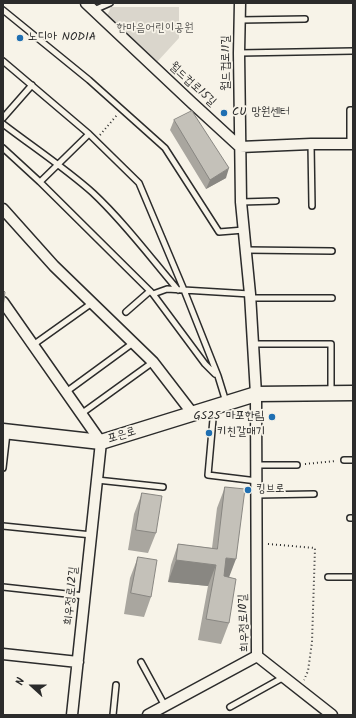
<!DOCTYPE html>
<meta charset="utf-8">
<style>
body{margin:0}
#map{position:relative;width:356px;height:718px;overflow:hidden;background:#f7f3e8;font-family:Kalam,sans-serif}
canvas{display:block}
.frame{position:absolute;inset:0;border:4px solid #2b2b2b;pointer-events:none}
.north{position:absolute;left:12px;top:666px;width:40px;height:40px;-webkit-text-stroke:3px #f7f3e8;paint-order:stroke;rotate:291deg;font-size:11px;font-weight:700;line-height:16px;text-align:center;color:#2b2b2b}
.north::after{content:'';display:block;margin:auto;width:14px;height:18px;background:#2b2b2b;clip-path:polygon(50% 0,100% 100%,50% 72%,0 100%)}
</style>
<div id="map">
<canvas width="356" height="718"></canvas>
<div class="frame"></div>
<div class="north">N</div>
</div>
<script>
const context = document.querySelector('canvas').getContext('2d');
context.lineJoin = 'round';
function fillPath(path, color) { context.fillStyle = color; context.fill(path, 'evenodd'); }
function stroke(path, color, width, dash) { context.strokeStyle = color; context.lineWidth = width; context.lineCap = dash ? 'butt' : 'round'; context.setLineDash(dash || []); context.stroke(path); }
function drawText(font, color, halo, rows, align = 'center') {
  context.font = font + ' Kalam,"Poor Story",sans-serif'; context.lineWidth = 3.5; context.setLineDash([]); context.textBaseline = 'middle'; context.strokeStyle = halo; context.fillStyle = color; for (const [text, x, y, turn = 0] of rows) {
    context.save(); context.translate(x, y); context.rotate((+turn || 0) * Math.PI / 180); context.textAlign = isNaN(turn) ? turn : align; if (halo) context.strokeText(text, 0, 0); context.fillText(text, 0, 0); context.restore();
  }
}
fillPath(new Path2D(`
 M111,7H179V38L157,62L107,16Z`), '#dad6cc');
const lane = new Path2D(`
 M3,10L89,80L165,148L219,232L244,230
 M94,10L110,3
 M240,20L305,19
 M239,53L353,51
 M3,61L89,134L139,183L184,290L218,376L226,402
 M3,118L32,85
 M3,124C33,147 65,168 93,193C124,222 150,257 178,290
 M311,144L312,206
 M350,144V110H353
 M3,148L40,182L153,294L205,364L215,374
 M40,182L89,134
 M241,202L276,201
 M246,250L332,251
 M153,294L167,289L250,294
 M251,298H332
 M126,312L150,291
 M253,344H331V392
 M33,345L92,303
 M66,392L133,343
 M214,408L208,475L257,481
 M81,414L153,362
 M344,460H353
 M256,465H297
 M3,468L7,433
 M97,480L163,487
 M257,495L314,494
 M350,518H353
 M3,526L92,535
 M328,577H353
 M3,587L85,596
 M141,662L165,706
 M230,707L284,677
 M113,715L116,685`);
const street = new Path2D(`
 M86,3L191,102L240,147L311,144H353
 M240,3L239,53L241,202L250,294L256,394L257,656L332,715
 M3,209L54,266L153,362L193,414
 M3,302L101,442L72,715
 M3,654L78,662
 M148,715L257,656`);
const secondary = new Path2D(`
 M3,431L101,442L256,394L353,393`);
stroke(lane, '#2b2b2b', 8);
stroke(street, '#2b2b2b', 13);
stroke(secondary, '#2b2b2b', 17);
stroke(new Path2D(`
 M100,135L117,115
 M305,464L336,461
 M268,544L315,548L312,642L308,671L304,680`), '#2b2b2b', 2, [1, 3]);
stroke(lane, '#f7f3e8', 5);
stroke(street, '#f7f3e8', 10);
stroke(secondary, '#f7f3e8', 14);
fillPath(new Path2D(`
 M174,120L226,178L206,189L170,130Z
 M225,487L229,577V623L221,644L198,640L208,586L168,582L171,565L178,544L212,548L217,508Z
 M142,493L156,533L148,553L128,550L134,514Z
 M138,557L151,597L144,617L124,614L130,578Z`), '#a9a69f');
fillPath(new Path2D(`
 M229,168L226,178L206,189L210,180Z
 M226,558L236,559L228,580L218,579Z
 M176,560L216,565L208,586L168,582Z`), '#898782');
const building = new Path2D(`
 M192,111L229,168L210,180L174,120Z
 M3,290L5,292L3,307Z
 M225,487L245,489L236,559L226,558L224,576L236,579L229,623L206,619L216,565L176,560L178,544L217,549Z
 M142,493L162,496L156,533L136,530Z
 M138,557L157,560L151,597L131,593Z`);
fillPath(building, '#c4c1b9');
stroke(building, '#898782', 1);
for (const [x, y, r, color] of [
 [20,38,4,"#1f6fb2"],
 [224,113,4,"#1f6fb2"],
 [272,417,4,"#1f6fb2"],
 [209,433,4,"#1f6fb2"],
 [248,490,4,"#1f6fb2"]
]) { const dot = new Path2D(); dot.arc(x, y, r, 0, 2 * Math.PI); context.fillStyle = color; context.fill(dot); stroke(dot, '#f7f3e8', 1.5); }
drawText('12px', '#575653', '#f7f3e8', [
 ["한마음어린이공원",155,29]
]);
drawText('12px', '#2b2b2b', '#f7f3e8', [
 ["노디아 NODIA",28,38],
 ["CU 망원센터",232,113],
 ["GS25 마포한림",264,417,"right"],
 ["키친갈매기",217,433],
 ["킹브로",256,490]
], 'left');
drawText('12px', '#2b2b2b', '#f7f3e8', [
 ["월드컵로11길",227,63,-90],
 ["월드컵로15길",192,85,43],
 ["포은로",122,436,-17],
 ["희우정로12길",72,596,-84],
 ["희우정로10길",245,623,-92]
]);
</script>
